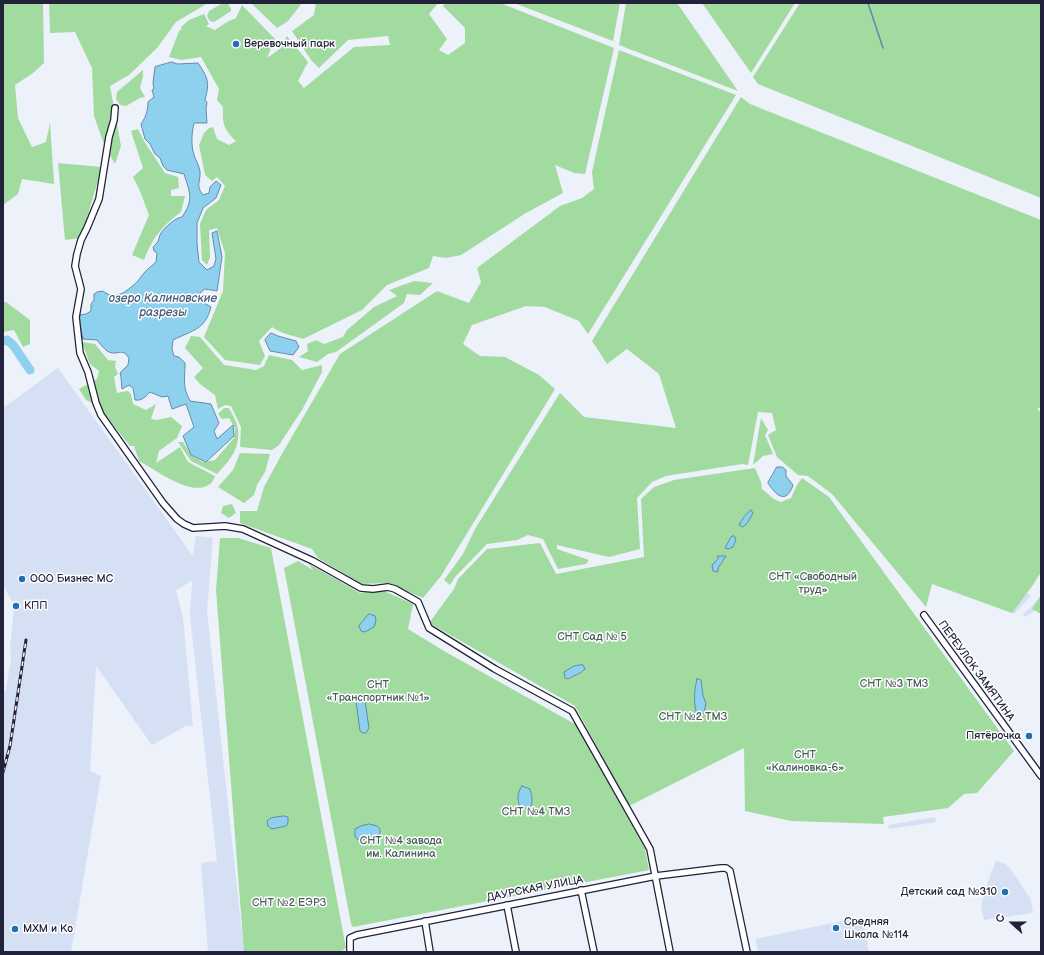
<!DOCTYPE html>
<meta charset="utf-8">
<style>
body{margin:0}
#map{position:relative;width:1044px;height:955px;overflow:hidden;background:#ecf1fa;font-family:"Balsamiq Sans",sans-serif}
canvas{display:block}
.frame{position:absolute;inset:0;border:4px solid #22223b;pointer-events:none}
.north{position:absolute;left:992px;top:903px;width:40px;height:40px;-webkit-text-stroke:3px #fff;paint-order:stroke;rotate:291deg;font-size:11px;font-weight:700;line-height:16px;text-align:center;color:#22223b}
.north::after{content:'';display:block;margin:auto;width:14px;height:18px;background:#22223b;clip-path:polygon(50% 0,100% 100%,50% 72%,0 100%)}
</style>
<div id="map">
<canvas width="1044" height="955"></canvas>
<div class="frame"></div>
<div class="north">С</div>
</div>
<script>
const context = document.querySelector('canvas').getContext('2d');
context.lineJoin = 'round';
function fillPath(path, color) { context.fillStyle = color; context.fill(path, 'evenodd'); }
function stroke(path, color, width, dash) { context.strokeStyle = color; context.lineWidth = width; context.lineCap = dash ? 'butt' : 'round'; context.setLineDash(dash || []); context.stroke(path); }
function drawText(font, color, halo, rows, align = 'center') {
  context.font = font + ' "Balsamiq Sans",sans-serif'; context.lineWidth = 3; context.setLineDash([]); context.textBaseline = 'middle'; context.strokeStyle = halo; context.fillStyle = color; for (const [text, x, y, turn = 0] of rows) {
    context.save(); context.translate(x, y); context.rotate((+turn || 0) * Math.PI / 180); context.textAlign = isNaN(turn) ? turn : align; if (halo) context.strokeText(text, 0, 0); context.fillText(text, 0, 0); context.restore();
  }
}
fillPath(new Path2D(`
 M58,368L193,556L196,536L213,538L207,611L244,952H208L201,863L217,861L190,616L192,581L176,590L183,618L193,726H186L152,745L96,666L90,771L101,776L71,952H3V691L6,690L11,659L10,647L14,609L13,608L14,604L3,586V408Z
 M1026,592L1031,596L1014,614L1010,610Z
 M1041,596V604L1033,612L1025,617L1023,614L1031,607Z
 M935,817L936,822L889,829L888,825Z
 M996,861L1006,864L1014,874L1031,900L1033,913L984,920L981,906L987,884Z
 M862,917L869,952H758L755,939Z`), '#d5e0f4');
fillPath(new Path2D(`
 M3,3H43L44,63L33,73L15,85L18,118L32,147L46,142L50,123L54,184L22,179L18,194L3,205Z
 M49,3H208L176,22L157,48L129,75L110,86L121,146L115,164L105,147L94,116L92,68L75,32L50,33Z
 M223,3H228L231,9V11L214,22L210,21L207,16L209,11Z
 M251,3H302L288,21L277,28Z
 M316,3H438L429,14L447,39L439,50L448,55L465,43V28L443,6L445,3H500L614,48L585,174L574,173L555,165L563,193L526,213L461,255L446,258L433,256L429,268L387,285L362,310L303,339C292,335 281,334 272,327L259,341L265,356L260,365L225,360L204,337L223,291L225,253L217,228L209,230L210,257L207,265L202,260L200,224L206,210L219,200L225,186L217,177L212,181L205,175L199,145L204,133L209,128L213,127L217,139L229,145L236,141C224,130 222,123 223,107L217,100L219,89L201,57L182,60L169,57L179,31L181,30V27L189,20L204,14L209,24L206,26L215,30L227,22L236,18L242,5L275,39L267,58L281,48L287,36L308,62L298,81L304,88L354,47L390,45L388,36L348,40L319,68L311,60L292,31L314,15Z
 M514,3H620L613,41Z
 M626,3H677L738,91L619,45Z
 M702,3H795L751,73Z
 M800,3H1041V198L758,84L753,77Z
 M619,50L736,95L588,334L579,321L545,307L526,306L472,325L463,344L480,356L505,357L539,375L555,389L441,576L423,598L387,583L361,584L318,558L312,549L240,523V511H257L264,487L283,452L340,354L437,291L469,303L481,282L477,268L560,206L582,198L594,189L592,172Z
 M143,70V76L140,88L145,97L140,98L126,106L120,105L116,99L117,92Z
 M741,97L750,104L1041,220V408H1037L1041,413V572L1033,585L1012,613L932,584L926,607L832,494L808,476L798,475L777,457L768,435L776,430L772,413L758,412L748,465L742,464L666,476L652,482L637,498L640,549L609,557L557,545V549L589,560L586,564L558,569L543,539L528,535L517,540L487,544L455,577L450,585L444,580L463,554L475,529L560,393L584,417L676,428L659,374L627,349L607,364L592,341Z
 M138,129L144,141L165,173L178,177L179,188L171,190V196H185L181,212C163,225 152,238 144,260L132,255L149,215L140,191L133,177L143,168L131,131Z
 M58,163L102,167L81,238L65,240Z
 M414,281L433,283L420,295L407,294L404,303L336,352L328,354L317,362L299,357L308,351L307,344L316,340L324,344L343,337L347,330L374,307L397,296L389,290Z
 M3,302H6L30,320V344L23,347L14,330L3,332Z
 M191,336L200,337L224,365L256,370L264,366L269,355L292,360L302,370L322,365V372L302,410L279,445L272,450L240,447L241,427L231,406L225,405L218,409L215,395L200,384L194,377L203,368L185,348Z
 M82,342L95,344L108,360L116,361L115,367L118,374L114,377L117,393L128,391L131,394L133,404L146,410L156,404L151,419L157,420L171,417L182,426L177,438L159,451L156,463L180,447L188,462L215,476C214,479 212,483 210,484C191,498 157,470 139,461L134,446H130L98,406L86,400L79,389L97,379L99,371L90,364Z
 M224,408H229C232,414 237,422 238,429C240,449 230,460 217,474L191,461L178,442H183L192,456L203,462L215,460L234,438L235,428L229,418L222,419L218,414Z
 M761,418L768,430L765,435L773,454L763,456L753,465Z
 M240,453L270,454L265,472L257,485L254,495L244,503L218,487L233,470Z
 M755,468L761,482L762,489L774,499L781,502L791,498L797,485L802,478L829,497L1014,751L977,793L964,794L948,808L883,817L884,824L791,821L745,811L744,748L629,806L575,706L429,623L454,589L458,579L487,549L540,543L556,574L644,557L641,499L654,487L674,480Z
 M232,504L236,513L229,518L221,513L223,506Z
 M220,538H238L271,548L346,948L340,952H244L216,590Z
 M298,561L313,570L309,564L360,593L384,591L413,604L408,629L444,651L573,723H575L645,849L649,870L353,927L351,924L284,568Z
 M1041,595V614L1032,609Z`), '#a2dba0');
const water = new Path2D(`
 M172,62L177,64L198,63C208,78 210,82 205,100L207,102L206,109L207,123H194C192,132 191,141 193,151C194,158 199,164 200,171C201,182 195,185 203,195L209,193L210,187L216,181L221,185L216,198L203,208L197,223V244L199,262L207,270L214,266L216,259L212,233L217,231L222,257L217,291L205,289L200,293L198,298L204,303L211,307C205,330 193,330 173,340L172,349L174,356L179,357L185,363C185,379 182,386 190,401L211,404L219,423L214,431L217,439L233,425L234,436L206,462L191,455L183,436L194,427L186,404L172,409L168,396L162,397L150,392C145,397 142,401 135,400L133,388L129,385L122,389C121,384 122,379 120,373L128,365L129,358L125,353C121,352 120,352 115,353C107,354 102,346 97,340L83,339L79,321L80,315L86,314L91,311V304L94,300V294L97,292L103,291C116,302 128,290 138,281C140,278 142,275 144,273C147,269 152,266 156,262L157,253L154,251L153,247C161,240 157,240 161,233C165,227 175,218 182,217C194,200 190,193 184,174L167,170L163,166L160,158L155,154L150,144L145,139L141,124C146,117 148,110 148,102L154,97L152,90L154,89L153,83L155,67Z
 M271,333L278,336L296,341L299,347L293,355L270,351L265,340Z
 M777,467H782L786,470V476L793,485C786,506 775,494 768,483Z
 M751,510L753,513L748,522L743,527L739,525L744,517Z
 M734,536L736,539L733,547L728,549L725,548L731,537Z
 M718,556H726L718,568V572L713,571L712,565L718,559Z
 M369,614L375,616L376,621L374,627L365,632L361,631L359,626Z
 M583,665L585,669C581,674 574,675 568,679L565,678L564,672L574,666Z
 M697,679L701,680L703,696L706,703L704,713L698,717C693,706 694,691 697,679Z
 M357,695H361L365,701L369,728L366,733H363L360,731L356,701Z
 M522,786L530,789C533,799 535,812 520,807C517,799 517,793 522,786Z
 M284,816L288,817V823L286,826L272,829L268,826L267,821L271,818Z
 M369,824L377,826L380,829V834C376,836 361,843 357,839C354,837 355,832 355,829L361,826Z`);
fillPath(water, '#8ed1ef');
stroke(water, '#638ba7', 1);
stroke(new Path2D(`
 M868,3L883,48`), '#638ba7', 1.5);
stroke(new Path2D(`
 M3,341L7,340L13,345L30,370`), '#8ed1ef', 9);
const street = new Path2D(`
 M115,108L114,120L109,137L99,199L87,228L81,240L77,254L75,266L81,289L76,317L80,353L88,372L96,403L101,415L163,503L177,519L184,524L193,528L225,526L243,529L313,561L361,588L373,589L388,587L395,589L418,602L429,628L495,669L572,711L650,849L670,952
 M924,615L1041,776
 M581,890L594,952
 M507,905L516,952
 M425,921L430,952
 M350,952V938L357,935L656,876L721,868H726L730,871L747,952`);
stroke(street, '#22223b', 8);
stroke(street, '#fff', 5.5);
const rail = new Path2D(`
 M3,772L10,746L26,640`);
stroke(rail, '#22223b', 3);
stroke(rail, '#fff', 1.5, [4.5]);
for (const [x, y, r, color] of [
 [236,44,4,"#1f6fb2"],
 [22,579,4,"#1f6fb2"],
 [16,606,4,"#1f6fb2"],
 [1029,736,4,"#1f6fb2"],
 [1005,892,4,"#1f6fb2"],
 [836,928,4,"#1f6fb2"],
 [15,929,4,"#1f6fb2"]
]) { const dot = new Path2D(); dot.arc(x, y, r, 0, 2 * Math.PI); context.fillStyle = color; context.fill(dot); stroke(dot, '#fff', 1.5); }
drawText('11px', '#22223b', '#fff', [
 ["Веревочный парк",244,44],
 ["ООО Бизнес МС",30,579],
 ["КПП",24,606],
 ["Пятёрочка",1021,736,"right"],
 ["Детский сад №310",997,892,"right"],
 ["Средняя",844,922],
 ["Школа №114",844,935],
 ["МХМ и Ко",23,929]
], 'left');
drawText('11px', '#485a59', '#fff', [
 ["СНТ «Свободный",813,577],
 ["труд»",813,590],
 ["СНТ Сад № 5",592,637],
 ["СНТ №3 ТМЗ",894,684],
 ["СНТ",378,685],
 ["«Транспортник №1»",378,698],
 ["СНТ №2 ТМЗ",693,717],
 ["СНТ",805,755],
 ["«Калиновка-6»",805,768],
 ["СНТ №4 ТМЗ",536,812],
 ["СНТ №4 завода",401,841],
 ["им. Калинина",401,854],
 ["СНТ №2 ЕЭРЗ",289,903]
]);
drawText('11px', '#22223b', '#fff', [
 ["ПЕРЕУЛОК ЗАМЯТИНА",976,671,54],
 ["ДАУРСКАЯ УЛИЦА",535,889,-11]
]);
drawText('italic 12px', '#485f7a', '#fff', [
 ["озеро Калиновские",163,299],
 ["разрезы",163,313]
]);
</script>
